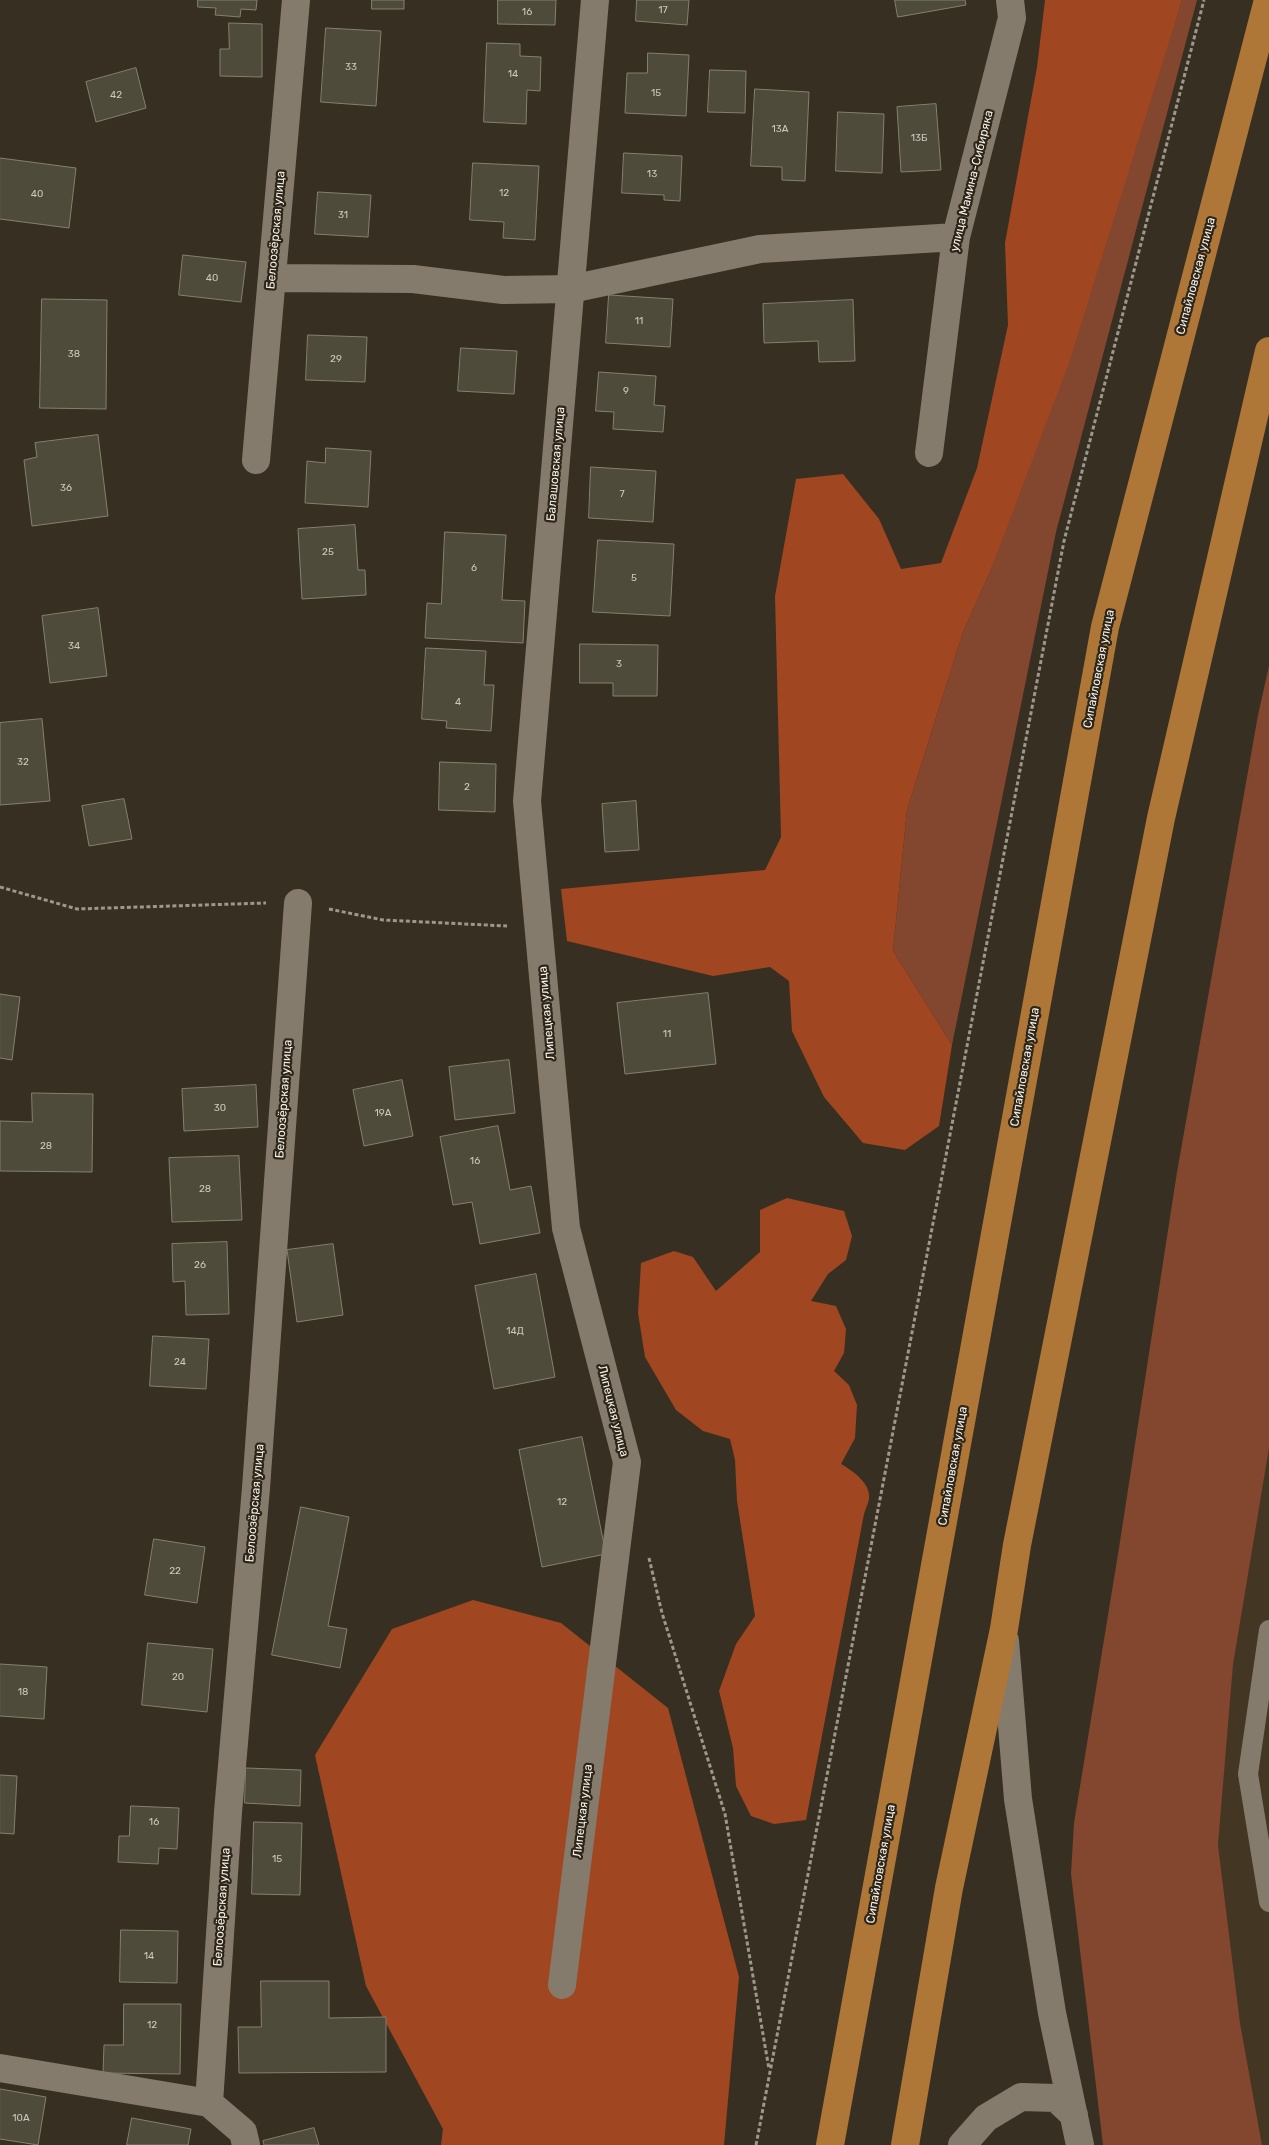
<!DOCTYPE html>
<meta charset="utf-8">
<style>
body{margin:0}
canvas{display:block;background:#372f21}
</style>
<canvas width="1269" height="2145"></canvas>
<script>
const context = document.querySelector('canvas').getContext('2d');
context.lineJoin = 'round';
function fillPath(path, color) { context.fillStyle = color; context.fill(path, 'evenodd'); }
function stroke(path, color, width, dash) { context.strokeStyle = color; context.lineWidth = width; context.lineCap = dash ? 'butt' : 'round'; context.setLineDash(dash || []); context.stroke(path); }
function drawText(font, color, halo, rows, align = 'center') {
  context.font = font + ' Rubik,sans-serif'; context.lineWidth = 4.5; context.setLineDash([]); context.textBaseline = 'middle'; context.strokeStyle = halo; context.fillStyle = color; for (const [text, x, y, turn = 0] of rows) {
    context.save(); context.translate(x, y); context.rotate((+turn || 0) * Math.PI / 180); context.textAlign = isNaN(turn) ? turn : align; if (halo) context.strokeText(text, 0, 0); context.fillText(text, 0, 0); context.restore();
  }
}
fillPath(new Path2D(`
 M1269,1448V2145H1262L1240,2023L1218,1845L1233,1665Z`), '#433724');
fillPath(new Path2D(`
 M1182,0H1197L1056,532L952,1045L893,951L907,810L963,632L990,572L1019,490Z
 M1269,666V1448L1233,1665L1218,1845L1240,2023L1262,2145H1103L1071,1874L1074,1823L1119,1548L1177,1172L1258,715Z`), '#83462e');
fillPath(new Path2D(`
 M1045,0H1182L1069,363L990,572L963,632L907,810L893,951L952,1045L939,1126L905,1150L863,1143L824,1097L792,1031L789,981L770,967L713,976L567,941L561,889L765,870L781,837L775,596L796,479L843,474L879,519L901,569L941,563L977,468L1008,325L1005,243L1037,67Z
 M787,1198L844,1211L852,1236L846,1260L828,1274L811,1301L836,1306L846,1329L844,1353L834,1371L849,1385L857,1405L855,1438L841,1464C853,1471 871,1483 869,1499C868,1504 865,1510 864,1514L806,1820L774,1824L751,1816L736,1786L733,1748L719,1691L736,1644L755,1616L737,1501L735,1460L730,1439L703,1431L676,1410L645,1357L638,1313L641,1263L674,1251L693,1257L716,1291L760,1252V1210Z
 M473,1600L561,1623L668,1708L739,1977L724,2145H441L443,2129L366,1986L315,1755L392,1629Z`), '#a04620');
const building = new Path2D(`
 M198,0H257L256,10L241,9L240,17L215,15L216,8L198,7Z
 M372,0H404V9H372Z
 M498,0H556L555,25L498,24Z
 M637,0H689L687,25L636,21Z
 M895,0H965L966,5L898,17Z
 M229,23L262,24V77L220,76V49H229Z
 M326,28L381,31L376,106L321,102Z
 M487,43L520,44V56L541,57L540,91L527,90L526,124L484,122Z
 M648,53L689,55L686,116L625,113L627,73H647Z
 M136,68L146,108L96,122L86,82Z
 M710,70L746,71L745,113L708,112Z
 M755,89L809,92L805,181L782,180V167L751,166Z
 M936,104L941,170L901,172L897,107Z
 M838,112L884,114L882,173L836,171Z
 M624,153L682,156L680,201L664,200V195L622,193Z
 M0,158L76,168L69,228L0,219Z
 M473,163L539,166L535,240L503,238L504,222L470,220Z
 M318,192L371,195L368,237L315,234Z
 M183,255L246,262L241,302L179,295Z
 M609,295L673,299L670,347L606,343Z
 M42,299L107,300L106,409L40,408Z
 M853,300L855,361L819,362L818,341L764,343L763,304Z
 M308,335L367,337L365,382L306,380Z
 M461,348L517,351L514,394L458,391Z
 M599,372L656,376L654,405L665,406L663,432L613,429L614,412L596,411Z
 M98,435L108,516L32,526L24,460L37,457L35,443Z
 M326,448L371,451L368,507L305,503L307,461L325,463Z
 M591,467L656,471L653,522L589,518Z
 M355,525L358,570H365L366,595L302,599L298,529Z
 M445,532L506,535L502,600L525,601L523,643L425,638L427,603L441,604Z
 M598,540L674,544L670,616L593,612Z
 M98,608L107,676L50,683L42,616Z
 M580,644L658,645L657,696H613V683H580Z
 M426,648L486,651L484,685H494L491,731L446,728L447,721L422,719Z
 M42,719L50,801L0,805V723Z
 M440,762L496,764L495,812L439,810Z
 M124,799L132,839L89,846L82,806Z
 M636,801L639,850L605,852L602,804Z
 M708,993L716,1064L625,1074L617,1003Z
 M0,994L20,997L12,1060L0,1058Z
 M509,1060L515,1113L455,1120L449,1067Z
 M402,1080L413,1136L364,1146L353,1090Z
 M256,1085L258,1127L184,1131L182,1089Z
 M32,1093L93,1094L92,1172L0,1171V1121L32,1122Z
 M498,1126L510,1190L531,1186L540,1233L480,1244L472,1202L453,1205L440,1137Z
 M239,1156L242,1220L172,1222L169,1158Z
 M227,1242L229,1314L186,1315L185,1281L173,1282L172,1244Z
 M333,1244L343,1315L297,1322L287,1250Z
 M536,1274L555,1377L494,1389L475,1286Z
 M153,1336L209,1339L206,1389L150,1386Z
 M582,1437L606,1554L542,1567L519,1450Z
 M301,1507L349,1517L328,1626L347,1629L340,1668L272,1655Z
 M154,1539L205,1547L197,1603L145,1595Z
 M148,1643L213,1649L207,1712L142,1705Z
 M0,1664L47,1667L44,1719L0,1716Z
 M246,1768L301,1770L300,1806L245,1803Z
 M0,1775L17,1776L14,1834L0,1833Z
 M131,1806L179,1808L177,1849L159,1848L158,1864L118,1862L119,1836H129Z
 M254,1822L302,1823L300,1895L252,1894Z
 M121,1930L178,1931L177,1983L120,1982Z
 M261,1981H329V2018L386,2017V2072L239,2073L238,2027H261Z
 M124,2004H181L180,2074L103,2073L104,2045H123Z
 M0,2089L46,2097L38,2145L0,2139Z
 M132,2118L191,2129L188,2145H127Z
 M314,2128L319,2145H264L263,2141Z`);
fillPath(building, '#4e4b3b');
stroke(building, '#84806f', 1);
stroke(new Path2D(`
 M0,887L77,909L266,903
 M329,909L383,920L507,926
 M649,1558L662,1613L725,1814L769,2069
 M756,2145L1064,541L1204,0`), '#9d978c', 3, [4, 2.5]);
stroke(new Path2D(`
 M1269,1630L1248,1774L1269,1902`), '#857b6c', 20);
stroke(new Path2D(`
 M272,278L413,279L503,290L571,289L760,249L956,237
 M929,453L956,237L1012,18L1010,0
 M256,460L296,0
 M562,1985L627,1462L566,1228L527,801L595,0
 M0,2068L209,2103L243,2132L246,2145
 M209,2103L228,1812L256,1488L298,903`), '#857b6c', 28);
stroke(new Path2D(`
 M1005,1641L1018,1799L1052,2013L1080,2145
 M962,2145L986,2118L1021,2097L1056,2098L1074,2115`), '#857b6c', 28);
stroke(new Path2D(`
 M830,2145L1105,627L1268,0
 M905,2145L949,1888L1004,1629L1017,1545L1161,818L1269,351`), '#ae7738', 28);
drawText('10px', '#ccc8bd', null, [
 ["17",663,10],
 ["16",527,12],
 ["33",351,67],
 ["14",513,74],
 ["15",656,93],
 ["42",116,95],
 ["13А",780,129],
 ["13Б",919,138],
 ["13",652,174],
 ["12",504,193],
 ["40",37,194],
 ["31",343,215],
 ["40",212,278],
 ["11",639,321],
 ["38",74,354],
 ["29",336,359],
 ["9",626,391],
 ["36",66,488],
 ["7",622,494],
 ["25",328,552],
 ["6",474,568],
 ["5",634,578],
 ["34",74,646],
 ["3",619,664],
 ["4",458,702],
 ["32",23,762],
 ["2",467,787],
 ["11",667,1034],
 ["30",220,1108],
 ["19А",383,1113],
 ["28",46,1146],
 ["16",475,1161],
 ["28",205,1189],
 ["26",200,1265],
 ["14Д",515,1331],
 ["24",180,1362],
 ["12",562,1502],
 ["22",175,1571],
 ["20",178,1677],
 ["18",23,1692],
 ["16",154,1822],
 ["15",277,1859],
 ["14",149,1956],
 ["12",152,2025],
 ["10А",21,2118]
]);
drawText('12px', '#f6f1e8', '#2d2518', [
 ["улица Мамина-Сибиряка",972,181,-76],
 ["Белоозёрская улица",276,230,-85],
 ["Сипайловская улица",1196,276,-75],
 ["Балашовская улица",556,464,-85],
 ["Сипайловская улица",1099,669,-79],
 ["Липецкая улица",547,1013,-95],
 ["Сипайловская улица",1025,1067,-80],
 ["Белоозёрская улица",284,1099,-86],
 ["Липецкая улица",613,1411,76],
 ["Сипайловская улица",953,1466,-80],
 ["Белоозёрская улица",255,1503,-85],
 ["Липецкая улица",583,1811,-83],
 ["Сипайловская улица",881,1864,-80],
 ["Белоозёрская улица",222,1907,-86]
]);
</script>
